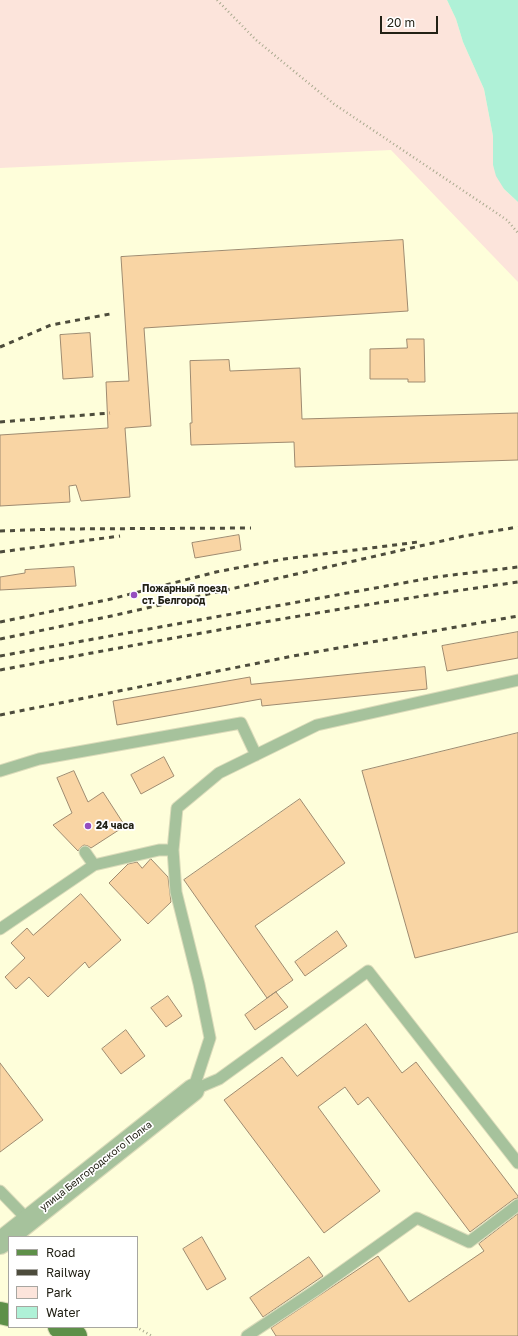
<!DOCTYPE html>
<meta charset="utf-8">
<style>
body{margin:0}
#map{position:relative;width:518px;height:1336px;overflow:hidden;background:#fefeda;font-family:"Golos Text",sans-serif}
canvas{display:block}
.legend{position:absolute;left:8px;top:1236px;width:130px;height:92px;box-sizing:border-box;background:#fff;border:1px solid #a7a6a1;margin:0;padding:5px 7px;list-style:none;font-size:12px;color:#222115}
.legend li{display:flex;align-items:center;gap:8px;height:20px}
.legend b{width:20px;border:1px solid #a7a6a1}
.scale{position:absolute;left:380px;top:16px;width:58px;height:18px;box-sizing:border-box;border:2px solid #222115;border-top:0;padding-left:5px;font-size:12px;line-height:14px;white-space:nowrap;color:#222115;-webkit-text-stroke:3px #fff;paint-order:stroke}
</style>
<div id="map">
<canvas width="518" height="1336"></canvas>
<ul class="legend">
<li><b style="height:5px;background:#5e9049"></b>Road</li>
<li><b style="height:5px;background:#4d4c3c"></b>Railway</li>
<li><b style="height:11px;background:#fce4db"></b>Park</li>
<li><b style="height:11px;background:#aff1d7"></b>Water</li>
</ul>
<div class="scale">20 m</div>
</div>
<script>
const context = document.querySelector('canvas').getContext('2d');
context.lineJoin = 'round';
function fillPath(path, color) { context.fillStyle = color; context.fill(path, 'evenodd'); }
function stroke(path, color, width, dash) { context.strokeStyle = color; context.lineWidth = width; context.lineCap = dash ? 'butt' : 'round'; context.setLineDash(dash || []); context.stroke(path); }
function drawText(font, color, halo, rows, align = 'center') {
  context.font = font + ' "Golos Text",sans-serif'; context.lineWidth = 3.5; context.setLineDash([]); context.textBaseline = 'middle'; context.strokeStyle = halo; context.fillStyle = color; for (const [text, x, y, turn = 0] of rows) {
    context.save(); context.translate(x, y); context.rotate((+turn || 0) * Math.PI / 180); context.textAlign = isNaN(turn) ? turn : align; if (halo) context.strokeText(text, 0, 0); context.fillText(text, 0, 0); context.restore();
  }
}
fillPath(new Path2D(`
 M0,0H447L456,19L463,42L484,89L493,136V165L504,189L518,202V282L391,150L0,168Z`), '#fce4db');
fillPath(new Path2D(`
 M447,0H518V202L504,189L496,176L493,165V136L484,89L463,42L456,19Z`), '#aff1d7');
const building = new Path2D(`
 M403,240L408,311L144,328L151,426L125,428L130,497L81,501L76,485L69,486L70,502L0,506V435L108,428L106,382L129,381L121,257Z
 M90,333L93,377L63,379L60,335Z
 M407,339H424L425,382H408V379H370V349L407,348Z
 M229,360L230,371L300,368L302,419L518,413V460L295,467L294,442L191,445L190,423H192L190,361Z
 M239,535L241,550L195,558L192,543Z
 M74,567L76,586L0,590V577L25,573V570Z
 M518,632V658L447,671L442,646Z
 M425,667L427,689L262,706L261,699L117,725L113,701L250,677L251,684Z
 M518,733V932L415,958L362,771Z
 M164,757L174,776L141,794L131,775Z
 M74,771L88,802L103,792L125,826L91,848L88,846L84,845L81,847L78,851L53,825L72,813L57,778Z
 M300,799L345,863L255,926L293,980L267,998L184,880Z
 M151,859L168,877L171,902L148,924L109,883L128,864L137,862L142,868Z
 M81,894L121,940L89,968L85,962L48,997L29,977L16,989L5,977L25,958L11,943L27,928L33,935Z
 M337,931L347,946L305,976L295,962Z
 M276,992L288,1007L255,1030L245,1015Z
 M168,996L182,1016L166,1027L151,1008Z
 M366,1024L402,1073L416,1062L518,1196V1198L514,1199L470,1232L368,1097L358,1105L345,1087L318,1107L380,1191L324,1233L224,1100L282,1057L297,1076Z
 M126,1030L145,1056L121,1074L102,1049Z
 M0,1063L43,1120L0,1152Z
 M518,1214V1336H276L271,1328L378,1256L409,1302L484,1251L479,1244Z
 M202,1237L226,1279L207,1290L183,1249Z
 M309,1257L323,1276L263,1317L250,1298Z`);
fillPath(building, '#f9d5a4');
stroke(building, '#9f8b70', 1);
const service = new Path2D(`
 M0,771L39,759L241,723L256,755
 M94,865L159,850H173
 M0,929L94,865L85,852
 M193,1090L210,1038L199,984L176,892L173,850L177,808L219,773L317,725L518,680
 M193,1090L219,1079L368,971L518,1163
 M0,1191L28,1220
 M247,1336L316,1290L417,1218L469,1242L518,1205`);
const minor = new Path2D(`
 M0,1243L193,1090`);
const primary = new Path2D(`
 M0,1313L9,1315
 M59,1327L76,1336`);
stroke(service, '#dbdbba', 13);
stroke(minor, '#dbdbba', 24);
stroke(primary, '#dbdbba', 24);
stroke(new Path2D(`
 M217,0L256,40L334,104L507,220L518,233
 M136,1327L152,1336`), '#a9a98e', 2.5, [1, 3]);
stroke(service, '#a6c29c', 11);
stroke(minor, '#a6c29c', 22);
stroke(primary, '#5e9049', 22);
stroke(new Path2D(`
 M0,347L51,325L110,314
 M0,422L110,413
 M0,531L57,529L251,528
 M0,552L120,536
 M0,622L111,599L216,572L284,559L418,542
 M0,639L116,615L464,536L518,527
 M0,656L436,577L518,567
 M0,670C172,638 345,606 518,582
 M0,715L293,656L518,616`), '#4d4c3c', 3, [5, 5]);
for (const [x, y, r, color] of [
 [134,595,4,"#954dc0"],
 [88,826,4,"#954dc0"]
]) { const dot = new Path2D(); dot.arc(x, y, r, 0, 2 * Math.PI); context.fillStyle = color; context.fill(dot); stroke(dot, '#fff', 1.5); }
drawText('bold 10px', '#222115', '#fff', [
 ["Пожарный поезд",142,589],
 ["ст. Белгород",142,601],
 ["24 часа",96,826]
], 'left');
drawText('10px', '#222115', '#fff', [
 ["улица Белгородского Полка",96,1166,-38]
]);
</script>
